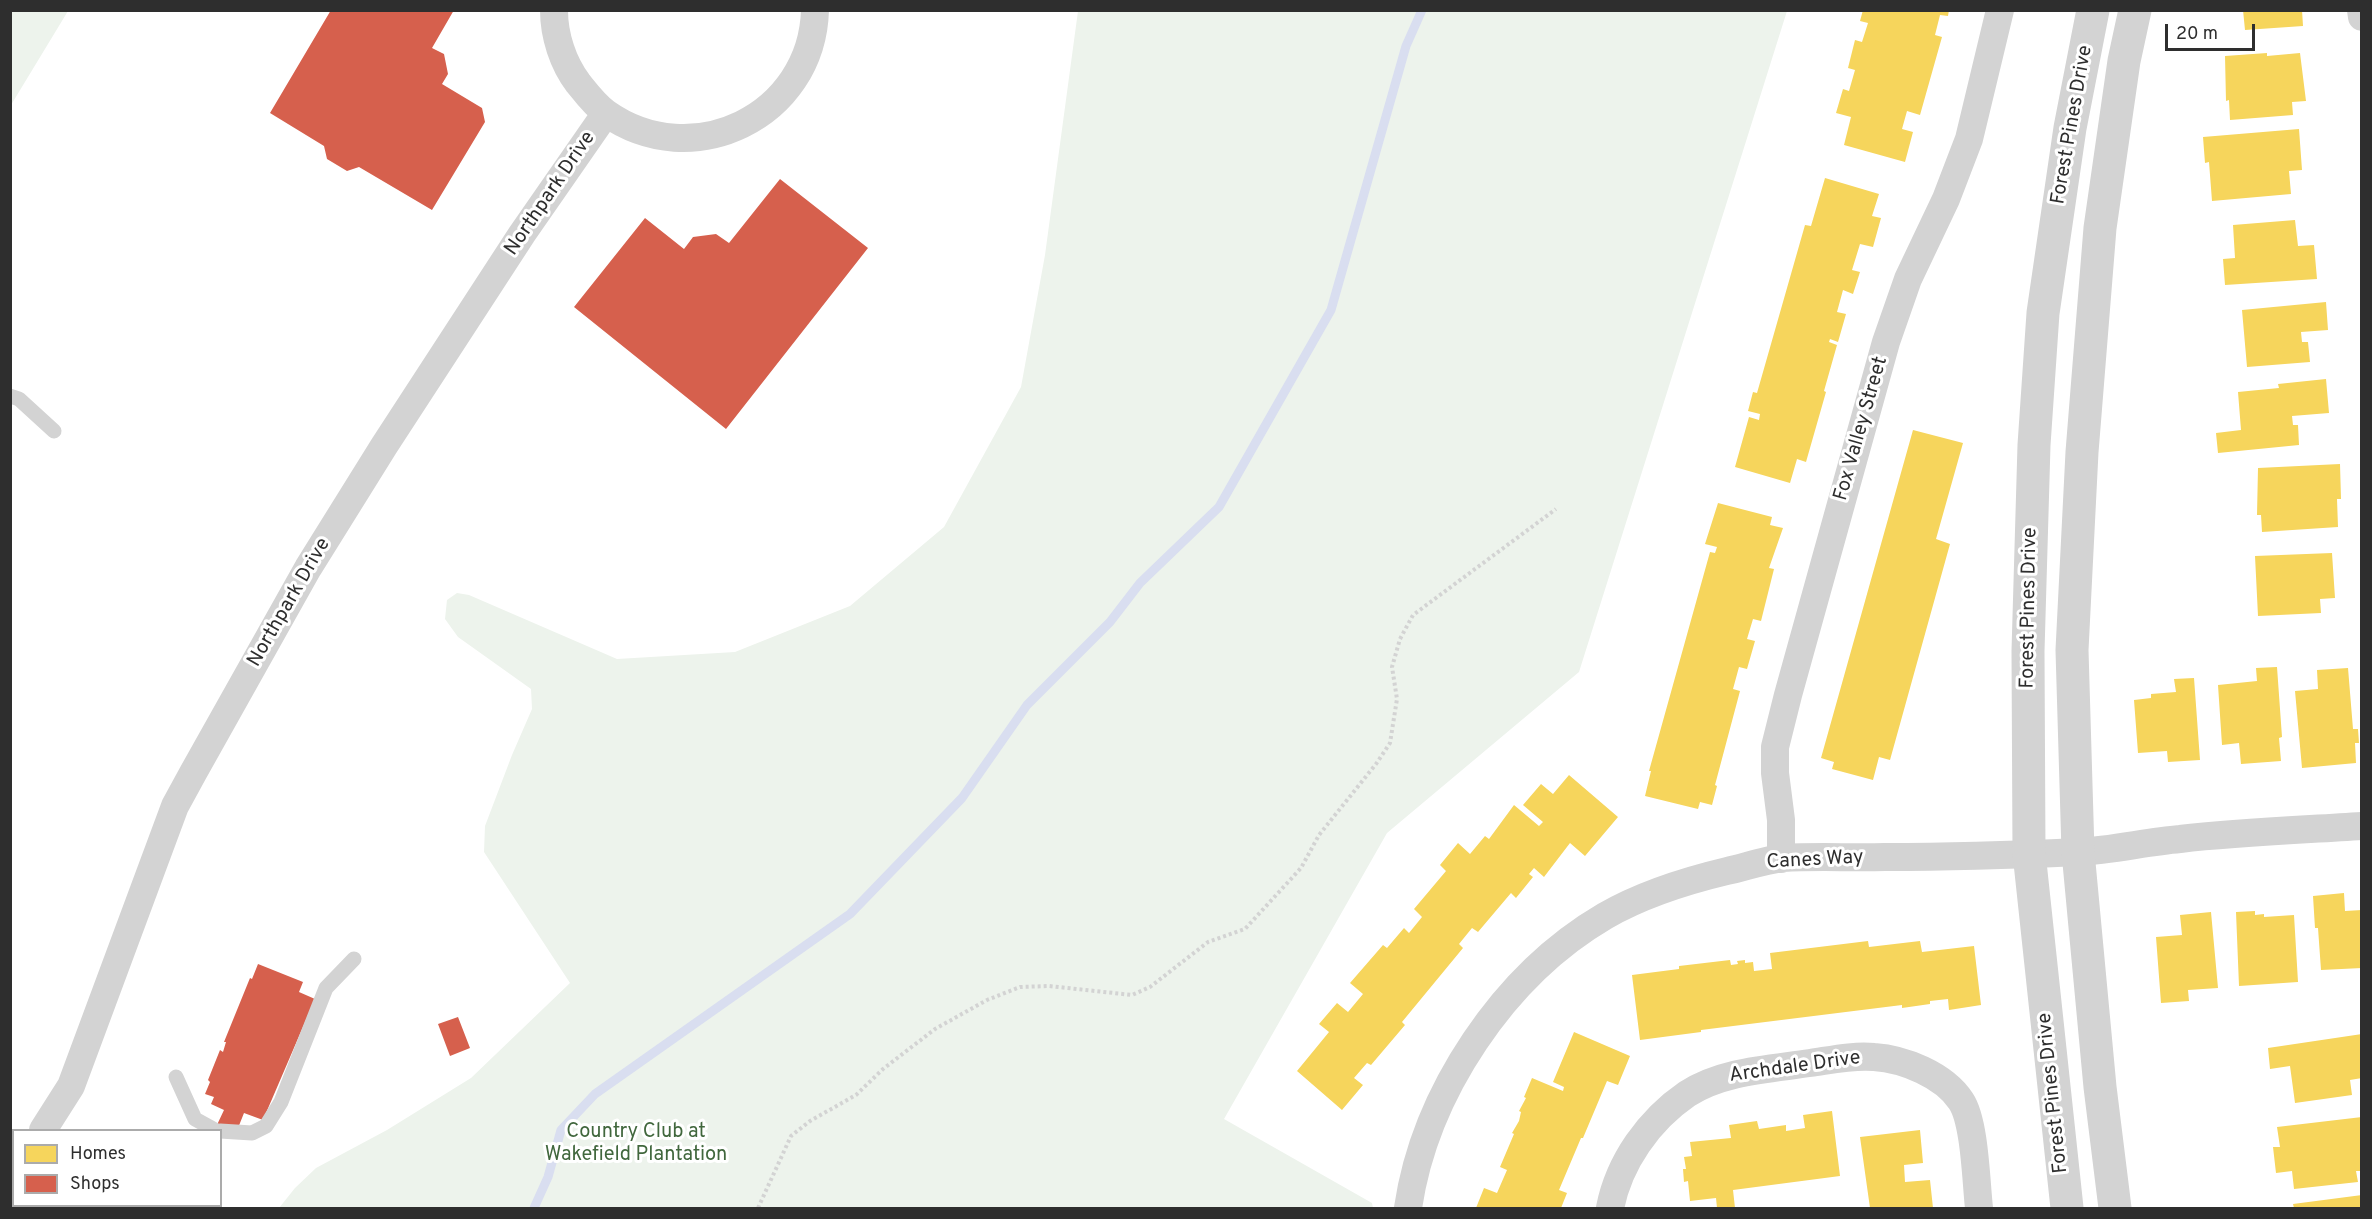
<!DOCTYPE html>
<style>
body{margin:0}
#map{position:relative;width:2372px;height:1219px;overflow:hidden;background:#fff;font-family:Overpass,sans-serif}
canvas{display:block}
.frame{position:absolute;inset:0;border:12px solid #2e2e2e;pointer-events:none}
.legend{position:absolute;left:12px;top:1129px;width:210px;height:78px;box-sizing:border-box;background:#fff;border:2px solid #ababab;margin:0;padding:8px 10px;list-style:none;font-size:18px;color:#2e2e2e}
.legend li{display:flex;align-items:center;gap:12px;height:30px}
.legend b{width:30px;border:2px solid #ababab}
.scale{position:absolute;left:2165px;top:24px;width:90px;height:27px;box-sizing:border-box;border:3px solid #2e2e2e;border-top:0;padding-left:8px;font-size:18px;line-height:21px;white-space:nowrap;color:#2e2e2e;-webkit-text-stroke:4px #fff;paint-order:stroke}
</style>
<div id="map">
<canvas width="2372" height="1219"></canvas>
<div class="frame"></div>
<ul class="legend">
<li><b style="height:16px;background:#f6d55c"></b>Homes</li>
<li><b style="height:16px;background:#d6604d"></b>Shops</li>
</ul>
<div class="scale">20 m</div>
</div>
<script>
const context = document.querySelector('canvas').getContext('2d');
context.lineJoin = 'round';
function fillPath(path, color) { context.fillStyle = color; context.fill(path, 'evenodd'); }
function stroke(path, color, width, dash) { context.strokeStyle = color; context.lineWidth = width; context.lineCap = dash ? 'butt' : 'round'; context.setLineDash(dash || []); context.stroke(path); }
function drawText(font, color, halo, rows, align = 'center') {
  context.font = font + ' Overpass,sans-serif'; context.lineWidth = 6; context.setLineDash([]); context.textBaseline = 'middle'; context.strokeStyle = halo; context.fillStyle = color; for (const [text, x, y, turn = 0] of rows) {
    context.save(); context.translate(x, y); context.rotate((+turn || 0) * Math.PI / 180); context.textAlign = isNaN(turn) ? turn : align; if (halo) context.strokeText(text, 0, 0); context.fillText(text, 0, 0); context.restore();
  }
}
fillPath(new Path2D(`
 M11,10L68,11L11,105L10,11Z
 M1078,11H1787L1579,672L1387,833L1224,1119L1372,1203L1373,1208H279L295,1188L316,1168L387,1130L471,1078L570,983L484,852L485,826L512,755L532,709L531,689L458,637L445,619L447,600L457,593L469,595L617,659L735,652L850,606L944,527L1021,387L1045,255Z`), '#edf3ec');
fillPath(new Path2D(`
 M1863,10H1949L1948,16L1940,15L1935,35L1942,37L1920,115L1907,111L1902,129L1913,132L1905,162L1844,145L1851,117L1836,113L1843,89L1849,91L1855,70L1848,68L1855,40L1862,42L1868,23L1860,21Z
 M2243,10H2302L2303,26L2245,30Z
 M2267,53V56L2300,53L2306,101L2292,102L2293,115L2230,120L2229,100L2226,101L2225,56Z
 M2299,129L2302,170L2289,171L2291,194L2212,201L2209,162L2205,163L2203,137Z
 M1825,178L1879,194L1872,216L1881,218L1873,247L1860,244L1852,270L1860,272L1853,294L1843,290L1837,312L1846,314L1838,342L1830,339L1829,342L1837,345L1824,391L1826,392L1806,462L1797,459L1790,483L1735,467L1749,417L1759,420L1760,414L1748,411L1753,392L1757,393L1805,225L1811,226Z
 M2295,220L2298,246L2314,245L2317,279L2225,285L2223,259L2235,258L2233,225Z
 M2326,302L2328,330L2301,332L2302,342H2308L2310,362L2247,367L2242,310Z
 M2326,379L2329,413L2292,416L2293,425H2298L2299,445L2218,453L2216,433L2241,430L2238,392L2279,388L2278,384Z
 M1913,430L1963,443L1936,539L1950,544L1890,760L1879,757L1873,780L1832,769L1834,762L1821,758Z
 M2340,464L2341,499H2337L2338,527L2262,532L2261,515H2257L2258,468Z
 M1718,503L1772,517L1770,525L1783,528L1769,568L1774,569L1761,621L1753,619L1747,639L1755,641L1747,669L1739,667L1733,689L1740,691L1715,785L1717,786L1712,805L1700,802L1698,809L1645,796L1651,771H1649L1710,552L1715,553L1717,547L1705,544Z
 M2332,553L2335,598L2320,599L2321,613L2258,616L2255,556Z
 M2277,667L2282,737L2279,738L2281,761L2241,764L2239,743L2222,745L2218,685L2257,681L2256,668Z
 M2348,668L2353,729H2358L2359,743H2355L2356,763L2302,768L2295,691L2318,689L2317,670Z
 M2194,678L2200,760L2168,762L2167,751L2138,753L2134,700L2151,698V694L2176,692L2174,679Z
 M1569,775L1618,817L1585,856L1570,843L1544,877L1534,868L1529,874L1533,877L1516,898L1511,893L1478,932L1472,928L1459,944L1463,948L1402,1022L1405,1025L1371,1065L1367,1063L1354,1078L1363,1085L1342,1110L1297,1071L1329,1032L1319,1024L1337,1003L1348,1012L1363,994L1350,983L1383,945L1387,948L1404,928L1409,933L1422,917L1414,909L1446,871L1440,865L1458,843L1470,854L1485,836L1489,839L1514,805L1539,826L1543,822L1523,805L1541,784L1553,794Z
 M2344,893L2345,911L2362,910V968L2321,970L2318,928H2315L2313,896Z
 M2255,911V915L2264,914V917L2294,915L2298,982L2239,986L2236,912Z
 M2211,912L2218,988L2188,990L2189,1001L2161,1003L2156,937L2182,935L2180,915Z
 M1868,941L1869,947L1920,941L1922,952L1974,946L1981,1005L1949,1010L1948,999L1930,1001V1004L1902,1008V1005L1701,1030V1032L1640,1040L1632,975L1679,969V966L1730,960L1731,965L1738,964L1737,961L1745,960V963L1753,962L1754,971L1772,969L1770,953Z
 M1574,1032L1630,1056L1618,1085L1607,1081L1583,1138H1581L1559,1190L1567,1193L1561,1208H1476L1484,1188L1497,1193L1507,1170L1500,1167L1514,1134L1512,1133L1519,1121L1521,1112L1519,1111L1526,1098L1524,1097L1532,1078L1563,1091L1564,1087L1553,1082Z
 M2362,1034V1078L2350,1080L2352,1095L2295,1103L2290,1066L2270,1069L2268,1048Z
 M1832,1111L1840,1176L1733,1190L1735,1208H1717L1716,1198L1690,1201L1688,1181L1684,1182L1683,1169H1686L1684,1157L1692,1156L1690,1142L1731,1138L1729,1125L1757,1121L1759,1129L1786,1125V1131L1805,1128L1803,1115Z
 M2362,1117V1171H2356L2358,1182L2294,1189L2292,1171L2276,1173L2273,1147H2280L2277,1127Z
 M1920,1130L1923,1163L1904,1165L1905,1182L1930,1180L1933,1208H1870L1860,1137Z
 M2362,1195V1208H2294L2293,1204Z`), '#f6d55c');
fillPath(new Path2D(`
 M331,10H454L432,48L444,54L448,74L442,84L482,108L485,122L432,210L359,167L347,171L327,159L324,146L270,113Z
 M780,179L868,248L726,429L574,307L645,218L684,249L693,237L716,234L729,243Z
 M258,964L303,982L299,992L315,999L263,1120L244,1113L238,1128L216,1127L224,1110L211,1104L214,1097L205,1094L210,1082L208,1080L220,1050L223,1052L226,1042H224L250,978L252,979Z
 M458,1017L470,1048L450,1056L438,1024Z`), '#d6604d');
stroke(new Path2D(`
 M534,1208L548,1177L561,1130L595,1094L850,914L962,798L1027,705L1110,622L1140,583L1219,507L1331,310L1406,46L1422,10`), '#d9def0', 9);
stroke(new Path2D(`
 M758,1208L791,1136L810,1121L856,1095L883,1069L935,1029L987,1000L1020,987L1049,986L1132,995L1150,987L1208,942L1245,929L1301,868L1319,835L1376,764L1390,743L1397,699L1392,667L1400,639L1413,615L1556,509`), '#d3d3d3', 4, [3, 3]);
stroke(new Path2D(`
 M10,396L19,399L54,431
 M176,1077L195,1119L215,1130
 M220,1131L252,1133L266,1126L281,1102L326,988L354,959`), '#d3d3d3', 15);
stroke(new Path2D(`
 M554,10C554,36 563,63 578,83C586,93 595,105 606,113C692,174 812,117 815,10
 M2361,10L2362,17
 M1781,859V820L1775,773V747L1788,695L1886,342L1908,279L1946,199L1969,139L2000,10
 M43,1130L71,1086L175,806L193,773L308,568L384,446L522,234L606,113
 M1408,1208C1425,1093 1504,975 1605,916C1643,894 1685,881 1727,871C1745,867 1765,860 1783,858C1817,856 1851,858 1885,857C1950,857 2014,855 2078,852C2113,850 2146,842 2180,839C2240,832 2301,830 2362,826
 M1610,1208C1619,1162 1649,1120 1687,1094C1722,1071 1770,1069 1810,1063C1831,1060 1853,1055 1874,1057C1904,1059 1944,1075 1961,1101C1975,1122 1976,1182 1979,1208`), '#d3d3d3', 28);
stroke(new Path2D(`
 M2067,1208L2029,853L2028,651L2034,445L2043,313L2070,128L2093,10
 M2115,1208L2100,1087L2078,852L2072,650L2082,452L2100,228L2124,61L2135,10`), '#d3d3d3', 33);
stroke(new Path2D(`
 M10,1173L14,1176
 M48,1206L52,1208`), '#c3c3c3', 33);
drawText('20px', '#2e2e2e', '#fff', [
 ["Forest Pines Drive",2073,125,-80],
 ["Northpark Drive",551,194,-56],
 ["Fox Valley Street",1862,429,-74],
 ["Northpark Drive",290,603,-60],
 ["Forest Pines Drive",2030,608,-89],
 ["Canes Way",1815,861,-3],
 ["Archdale Drive",1795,1068,-8],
 ["Forest Pines Drive",2054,1093,-96]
]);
drawText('20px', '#41673d', '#fff', [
 ["Country Club at",636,1133],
 ["Wakefield Plantation",636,1156]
]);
</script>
